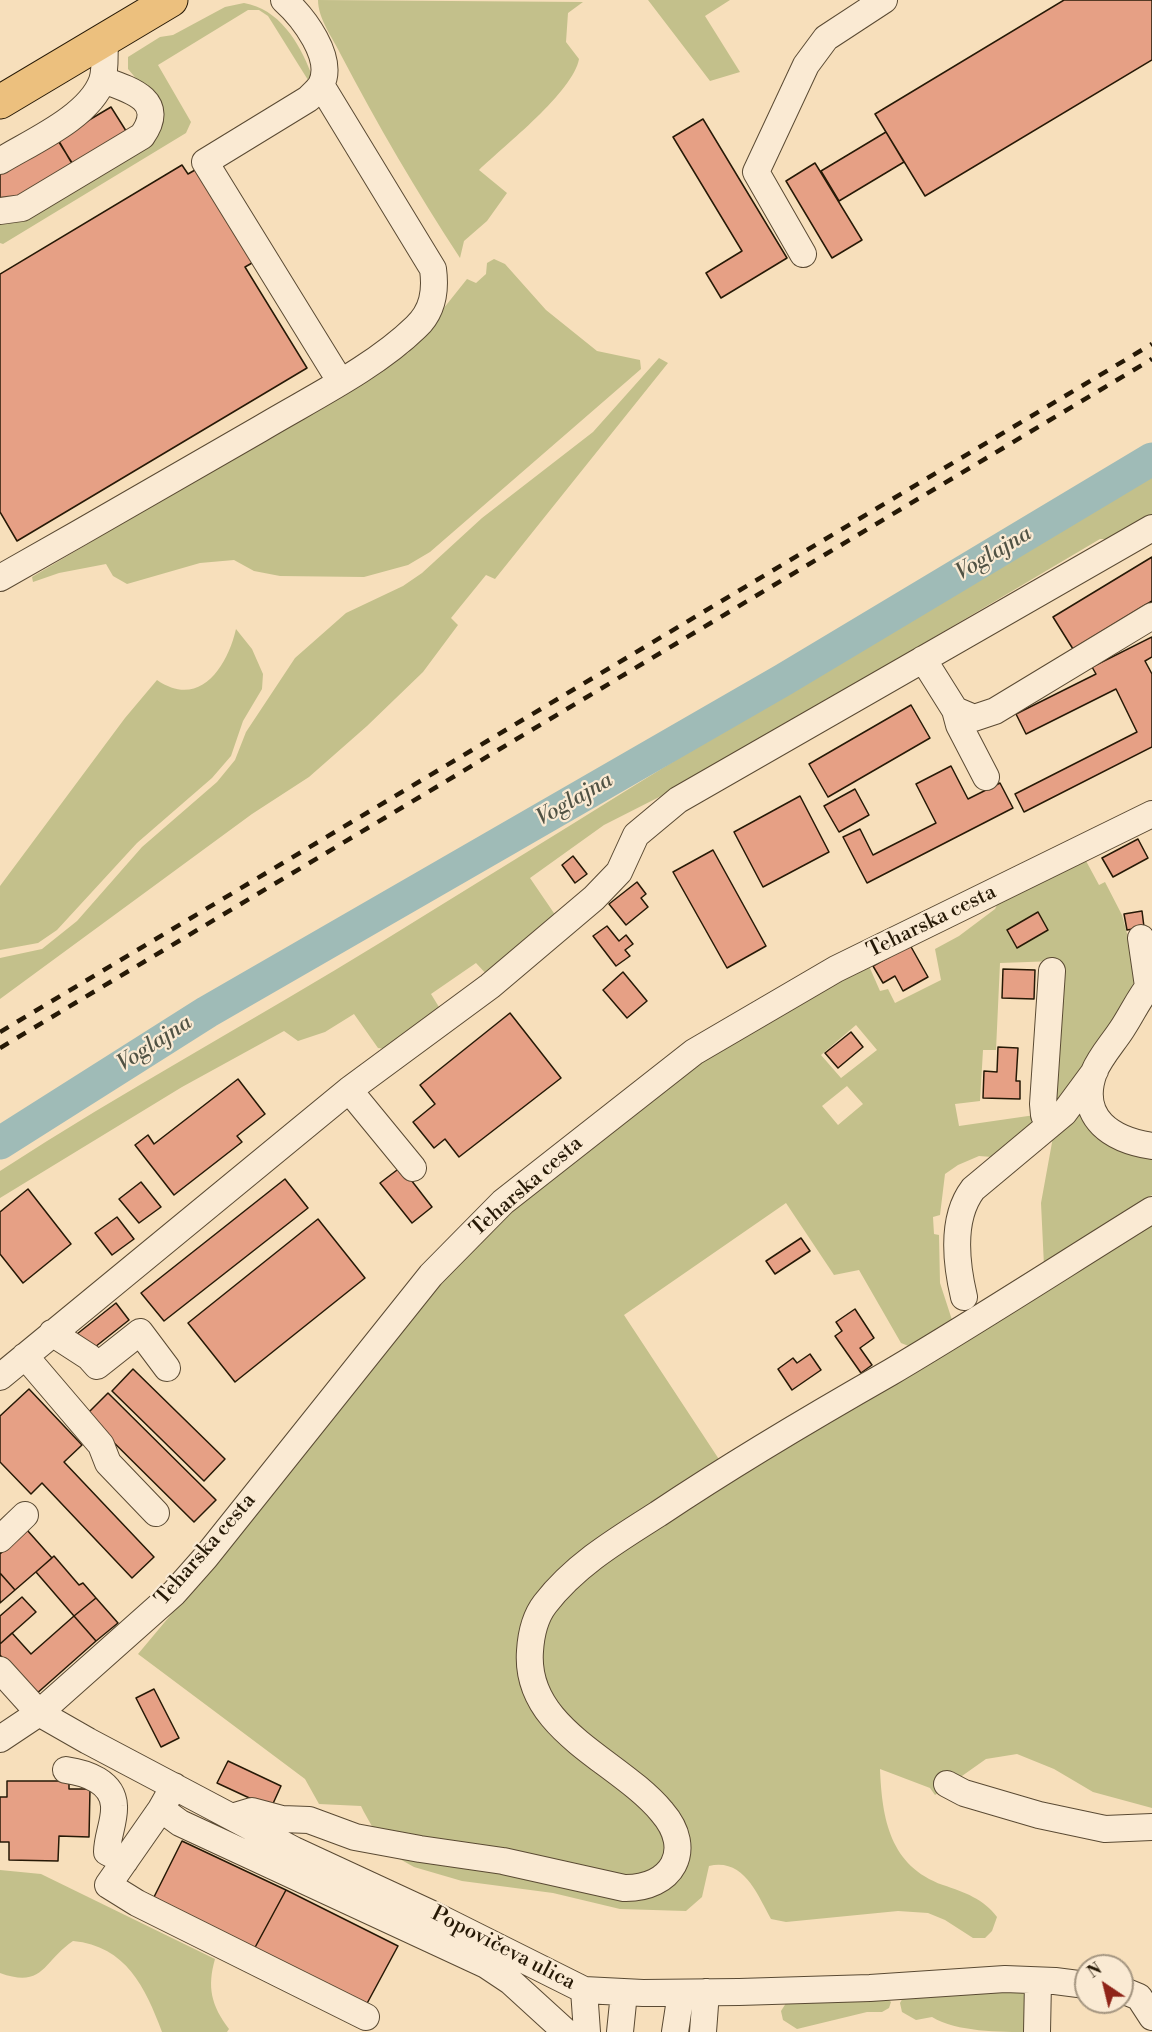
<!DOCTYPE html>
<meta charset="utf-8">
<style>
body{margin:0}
#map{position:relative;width:1152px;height:2032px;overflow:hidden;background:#f7dfbb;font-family:"Libre Bodoni",serif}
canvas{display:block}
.north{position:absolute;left:1074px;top:1954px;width:60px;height:60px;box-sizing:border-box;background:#faead3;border:2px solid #a59681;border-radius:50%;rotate:325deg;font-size:16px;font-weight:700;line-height:24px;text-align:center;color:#261906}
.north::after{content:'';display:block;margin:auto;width:21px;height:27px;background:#8f2418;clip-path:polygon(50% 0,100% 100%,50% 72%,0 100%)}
</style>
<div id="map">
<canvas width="1152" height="2032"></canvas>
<div class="north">N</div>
</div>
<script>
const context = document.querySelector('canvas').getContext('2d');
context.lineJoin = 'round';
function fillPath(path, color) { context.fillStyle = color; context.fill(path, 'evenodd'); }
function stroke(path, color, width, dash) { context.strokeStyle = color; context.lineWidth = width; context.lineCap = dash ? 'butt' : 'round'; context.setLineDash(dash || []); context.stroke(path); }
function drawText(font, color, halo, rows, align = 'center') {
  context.font = font + ' "Libre Bodoni",serif'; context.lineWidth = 4.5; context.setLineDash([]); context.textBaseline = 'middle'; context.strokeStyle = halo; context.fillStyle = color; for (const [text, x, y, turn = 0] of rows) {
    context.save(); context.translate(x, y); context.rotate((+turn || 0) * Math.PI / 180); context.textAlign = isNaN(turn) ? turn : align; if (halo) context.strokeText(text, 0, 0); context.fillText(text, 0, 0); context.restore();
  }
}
fillPath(new Path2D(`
 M318,0L583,2L568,13L566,42L579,59C573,92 505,145 479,170L507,193L487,221L464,241L460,258C417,192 377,124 341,55C333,38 318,19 318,0Z
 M648,0H730L705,16L740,72L710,81Z
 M244,3C279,9 299,42 311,73L308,80L268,16L259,10H248L158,65L191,122L186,133L3,244L0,243V222L151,140L139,82L128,69V57L160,37L173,35L225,7Z
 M494,259L505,264L546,310L597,351L640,360L641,369L430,552L408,565L364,577L280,576L254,571L234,560L200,563L127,584L113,576L106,564L59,573L33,582L32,577L408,353L467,279L476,283L486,274L487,263Z
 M659,358L668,363L495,579L486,575L451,618L458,625L423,672L367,726L309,777L252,814L0,999V958L42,949L77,921L142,847L217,782L235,760L246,732L295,658L346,613L403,586L422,573L482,518L593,432Z
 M1152,475V520L1120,539H1100L784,726L667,793L604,825L530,878L558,919L489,977L476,963L431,994L442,1012L394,1050L378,1048L354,1014L325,1032L298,1041L284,1031L182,1087L0,1198V1171C125,1090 256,1019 383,941C638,784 892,624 1152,475Z
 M236,629L252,649L263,674L262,689L243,721L231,756L212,778L137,843L57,930L38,943L0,950V886L125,718L157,680C199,709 227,668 236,629Z
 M1085,859L1099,885L1105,882L1122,915L1141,985L1054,1109L1056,961L1000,963L996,1050H983L980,1101L955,1104L959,1126L1035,1115L1041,1124L992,1157L979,1156L958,1165L945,1174L940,1215L933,1217L934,1234L939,1235L940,1283L953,1323L911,1347L901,1343L859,1270L834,1275L786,1203L624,1315L730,1476L1152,1224V1808L1093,1792L1054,1769L1017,1754L986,1759L935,1795L930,1788L880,1769C882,1819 890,1866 943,1885C964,1892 984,1899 997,1917L992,1931L985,1938H973L945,1920L928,1913L898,1911L786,1922L771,1919C757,1894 744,1858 709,1866L702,1897L686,1911L620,1909L553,1893L462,1881L414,1867L380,1848C377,1831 368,1821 361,1806L319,1804L305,1779L138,1654L246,1525L446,1273L514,1205L698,1061L768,1018L869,966L880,991L888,989L895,1003L941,980L935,949L959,936L995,909L998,903ZM856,1025L877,1050L841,1078L821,1055ZM847,1086L863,1104L838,1125L822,1106Z
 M1079,1107L1096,1138L1112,1145L1152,1153V1195L1044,1266L1041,1203L1053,1137Z
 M0,1870L41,1874L215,1959C207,1987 211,2005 229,2029L227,2032H162C145,1987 126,1946 73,1941C43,1961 44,1989 0,1973Z
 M1020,1986L1028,1995L1031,2032C999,2032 957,2032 932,2017L916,2020L902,2012L900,2003L905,1994Z
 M886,1997L891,2002L889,2008L882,2012H867L797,2029L783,2020L781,2011L788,2000Z`), '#c3c08b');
stroke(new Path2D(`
 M0,1143L207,1012L783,680L1152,459`), '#9fbbb7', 33);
const building = new Path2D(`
 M1064,0H1152V60L925,196L875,114Z
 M111,107L128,134L74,166L57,139Z
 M703,119L787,258L721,298L706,273L742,251L673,137Z
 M50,126L77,172L0,208V156Z
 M886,132L904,162L839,201L821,171Z
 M815,163L862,240L832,258L786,181Z
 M182,165L188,174L202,166L259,259L245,267L307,368L17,541L0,512V274Z
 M1152,557V601L1073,649L1053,617Z
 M1152,637V657L1145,661L1152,674V747L1024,812L1015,794L1137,732L1116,689L1026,734L1016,714L1096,674L1092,667Z
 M911,705L930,738L828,797L809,764Z
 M951,766L968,799L1000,783L1013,808L867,883L843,837L860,829L873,855L936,823L916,784Z
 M855,789L869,815L839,832L824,806Z
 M800,796L829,852L763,887L734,832Z
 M1138,839L1148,858L1113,877L1102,858Z
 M713,850L766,946L727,968L673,872Z
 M573,856L587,874L575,883L562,865Z
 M637,882L646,894L641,898L648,907L626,925L609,904Z
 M1142,911L1144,927L1127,930L1124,914Z
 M1038,912L1048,930L1017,948L1007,930Z
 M607,926L619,941L626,935L633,944L625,950L630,956L616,966L593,936Z
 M910,945L928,977L903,991L895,976L883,983L873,966Z
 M1003,969L1035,970L1034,999L1002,998Z
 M623,972L647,1001L627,1018L603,990Z
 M510,1013L561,1078L459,1157L445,1139L434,1148L413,1122L435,1104L420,1085Z
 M851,1032L863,1047L838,1068L825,1053Z
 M998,1047L1018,1048L1016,1081H1020V1099L983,1098L984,1071L997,1072Z
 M238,1079L265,1114L237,1136L242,1142L174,1195L135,1145L148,1135L154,1144Z
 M401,1167L432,1207L412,1223L380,1183Z
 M285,1179L308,1208L164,1321L141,1293Z
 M141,1182L161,1207L139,1223L119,1199Z
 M28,1189L71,1244L23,1283L0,1254V1212Z
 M117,1217L134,1239L112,1255L95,1233Z
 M318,1219L365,1278L235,1382L188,1323Z
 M801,1238L810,1251L775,1274L766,1261Z
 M116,1303L129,1320L90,1351L77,1334Z
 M855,1309L874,1338L860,1348L872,1365L861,1373L835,1336L842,1331L836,1322Z
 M810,1354L821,1370L792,1390L778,1369L793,1358L797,1363Z
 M133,1369L225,1459L204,1481L112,1391Z
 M29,1389L82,1445L64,1462L154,1557L132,1578L42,1483L31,1494L0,1462V1416Z
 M108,1393L216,1500L194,1522L86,1415Z
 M27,1530L52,1558L15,1590L0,1573V1554Z
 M54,1556L79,1585L83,1583L96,1598L74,1616L36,1572Z
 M0,1573L15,1590L0,1603Z
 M22,1597L36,1612L0,1644V1616Z
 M96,1598L118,1623L96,1641L74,1616Z
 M74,1616L96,1641L35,1695L0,1655V1644L12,1633L31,1654Z
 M154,1689L179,1738L161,1747L136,1698Z
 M228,1761L281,1786L271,1808L217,1783Z
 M7,1781H69V1789H90L89,1837L59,1836L58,1861L9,1860V1842H0V1797H7Z
 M182,1841L286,1890L252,1953L154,1897Z
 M286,1890L398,1946L364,2009L252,1953Z`);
fillPath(building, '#e6a085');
stroke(building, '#261906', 1.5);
const minor = new Path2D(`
 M284,0C303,17 335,58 321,85C318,90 312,95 308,99L205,162L340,381
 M0,161C31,142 89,117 102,81C106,70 104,52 105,39
 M0,211L22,208L142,136C167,101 132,90 103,80
 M803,254L756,172L806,65L826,38L884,0
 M0,578C87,529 173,479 260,429C310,399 374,368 416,327C433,311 436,291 433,269L321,85
 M923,659L955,710L974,718L995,711L1152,616
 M955,710L959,725L986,777
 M1141,938L1148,986L1152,987
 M1052,971L1043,1104L1044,1115L1052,1123
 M1152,982C1140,996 1132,1014 1122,1029C1113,1043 1100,1057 1094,1072C1077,1119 1113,1140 1152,1146
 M349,1090L413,1168
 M964,1297C956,1263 951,1218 973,1189L1064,1113L1095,1071
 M52,1333L89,1357L97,1366L140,1332L167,1368
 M25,1356L101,1445L108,1463L156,1513
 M0,1377L349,1090L490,986L594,898L619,872L636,835L678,800L1152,528
 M0,1539L25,1515
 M0,1670L39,1713L88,1741L294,1850L430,1913L584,1990L643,1993L739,1992L870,1988L1005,1979L1055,1981L1086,1985
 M0,1739L39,1713L174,1593L205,1558L431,1275L503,1202L694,1052L836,969L1152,814
 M66,1770C87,1773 113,1782 114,1806C115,1821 107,1837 107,1852L125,1861
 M947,1784L964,1793L1039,1815L1105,1829L1152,1827
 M174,1786L161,1809L180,1823L486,1965L510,1981L566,2032
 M161,1809L108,1885L137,1903L366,2017
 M232,1817L252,1811L282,1819L309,1820L355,1837L420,1849L503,1861L624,1888C672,1889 695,1850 662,1812C619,1760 524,1730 530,1651C531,1635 535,1617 545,1604C575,1565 617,1540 658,1514C734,1463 812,1417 891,1372C979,1320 1065,1264 1152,1210
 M584,1990L587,2032
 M1122,1990L1139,1997L1152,2017
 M620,2032L624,1993
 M675,2032L681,1993
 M703,2032L706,1992
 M1037,2032L1038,1982`);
const major = new Path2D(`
 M0,102L171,0`);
stroke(minor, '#5a4a33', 28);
stroke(major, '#261906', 35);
stroke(minor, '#faead3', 26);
stroke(major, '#ecc07e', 33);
stroke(new Path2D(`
 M0,1032L1152,344
 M0,1048L1152,359`), '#261906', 4.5, [10, 10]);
drawText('21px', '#261906', '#faead3', [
 ["Teharska cesta",932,922,-26],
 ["Teharska cesta",527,1187,-41],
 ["Teharska cesta",206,1550,-49],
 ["Popovičeva ulica",503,1949,27]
]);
drawText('italic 22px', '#505244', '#faead3', [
 ["Voglajna",994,554,-31],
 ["Voglajna",575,800,-30],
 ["Voglajna",155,1044,-33]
]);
</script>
